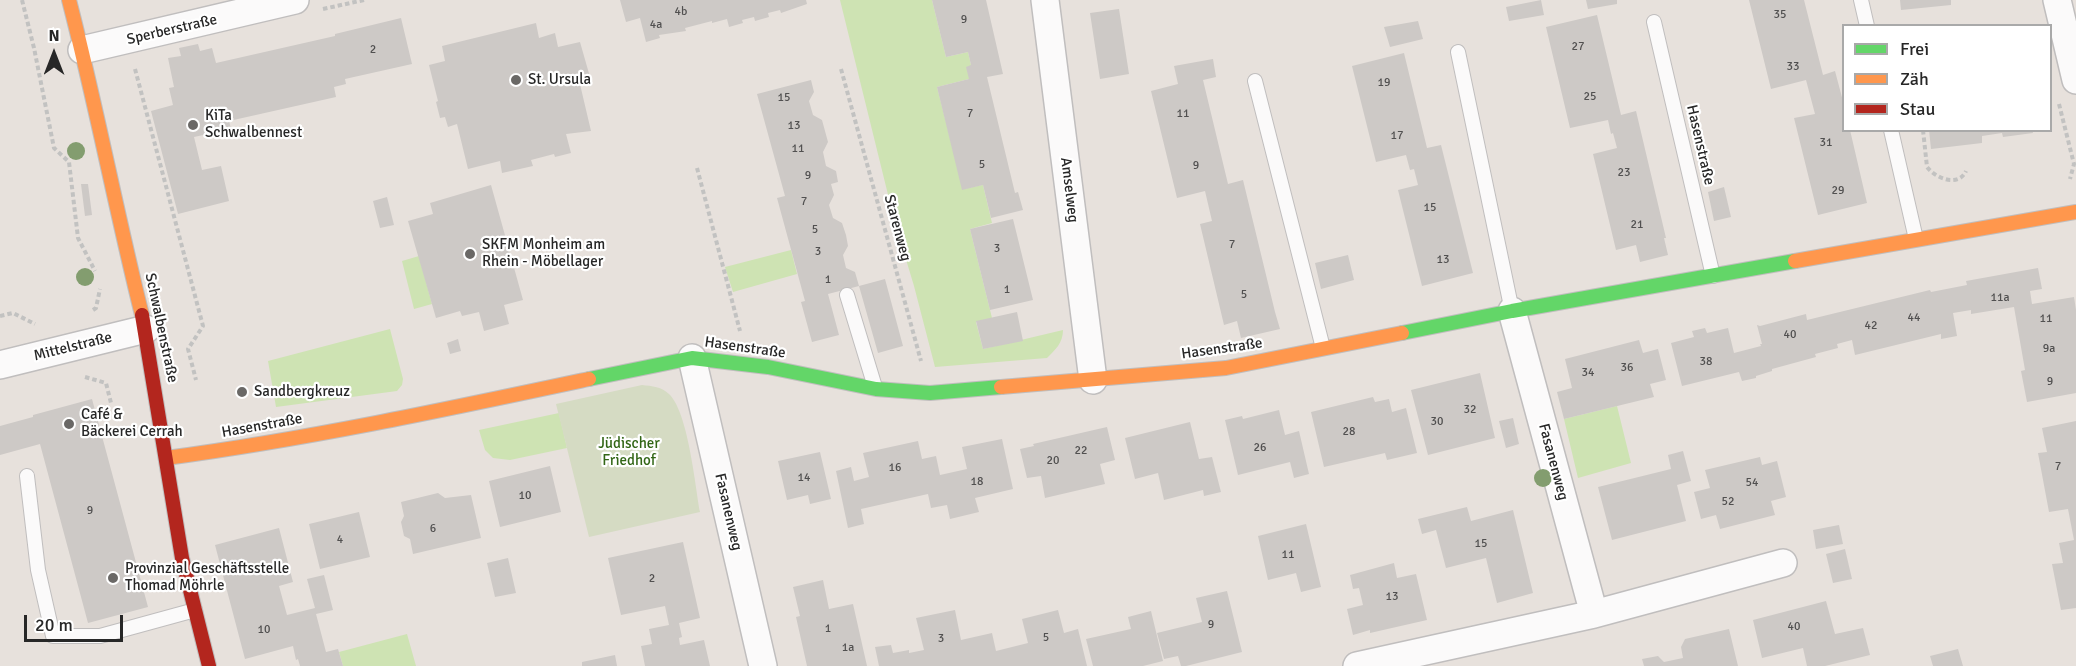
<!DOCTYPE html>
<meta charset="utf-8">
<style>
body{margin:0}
#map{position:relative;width:2076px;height:666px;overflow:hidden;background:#e7e1dc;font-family:Signika,sans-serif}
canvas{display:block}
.legend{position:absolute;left:1842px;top:24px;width:210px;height:108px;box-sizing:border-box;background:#fff;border:2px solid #a9a9a9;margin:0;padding:8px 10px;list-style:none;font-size:18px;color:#272727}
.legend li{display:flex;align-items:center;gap:12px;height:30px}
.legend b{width:30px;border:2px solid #a9a9a9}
.north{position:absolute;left:24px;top:24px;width:60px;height:60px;-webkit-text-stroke:4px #fff;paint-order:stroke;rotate:0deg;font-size:16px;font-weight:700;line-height:24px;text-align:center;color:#272727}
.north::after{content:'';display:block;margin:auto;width:21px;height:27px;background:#272727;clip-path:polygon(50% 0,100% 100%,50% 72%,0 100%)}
.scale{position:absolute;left:24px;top:615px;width:99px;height:27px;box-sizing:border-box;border:3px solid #272727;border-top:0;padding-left:8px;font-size:18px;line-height:21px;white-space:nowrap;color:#272727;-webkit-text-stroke:4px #fff;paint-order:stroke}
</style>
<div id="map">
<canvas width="2076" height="666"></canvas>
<ul class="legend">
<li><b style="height:8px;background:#63d668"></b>Frei</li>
<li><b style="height:8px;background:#ff974d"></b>Zäh</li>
<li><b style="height:8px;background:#b3261e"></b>Stau</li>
</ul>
<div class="north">N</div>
<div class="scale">20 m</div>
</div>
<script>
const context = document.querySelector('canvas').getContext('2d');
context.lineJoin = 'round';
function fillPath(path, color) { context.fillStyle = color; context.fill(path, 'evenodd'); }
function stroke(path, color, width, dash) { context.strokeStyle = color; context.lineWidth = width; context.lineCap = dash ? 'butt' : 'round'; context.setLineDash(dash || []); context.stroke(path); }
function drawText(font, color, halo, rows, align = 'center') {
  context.font = font + ' Signika,sans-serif'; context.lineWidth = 4.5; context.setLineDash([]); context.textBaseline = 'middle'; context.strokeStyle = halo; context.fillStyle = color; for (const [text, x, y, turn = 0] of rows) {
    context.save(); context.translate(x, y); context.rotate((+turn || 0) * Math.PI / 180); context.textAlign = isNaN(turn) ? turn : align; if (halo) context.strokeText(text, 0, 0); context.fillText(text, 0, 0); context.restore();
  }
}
fillPath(new Path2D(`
 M840,0H932L946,57L968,52L971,65L969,79L937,87L963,189L983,185L992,223L970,229L992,318L976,322L983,349L1063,330C1063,343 1055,350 1047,358L935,367L914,286L895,223Z
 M791,250L797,274L733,292L725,267Z
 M419,256L432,304L414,309L402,261Z
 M390,329L403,379L402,385L397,391L276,407L268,361Z
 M1617,406L1631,463L1578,478L1564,419Z
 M559,413L567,448L510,460L493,458L485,450L479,430Z
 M407,634L416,666H343L339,652Z`), '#cee3b3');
fillPath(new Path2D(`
 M642,385C652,386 662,387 669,394C688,412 695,484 700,512L589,537L556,404Z`), '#d5dbc3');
fillPath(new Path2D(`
 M620,0H806L807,4L781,13L780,10L768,13L769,17L755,21L754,17L742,20L743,23L729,27L727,19L712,23V21L685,28L686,31L659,35L660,38L646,42L640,18L626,22Z
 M932,0H986L1003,74L987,77L1015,193L1018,192L1023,210L991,218L983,185L962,190L937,87L969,79L966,67L971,65L968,52L946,57Z
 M1541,0L1544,15L1509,21L1506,7Z
 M1586,0H1617V4L1588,9Z
 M1749,0H1804L1823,75L1835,71L1844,105V130H1850L1867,203L1818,215L1794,118L1815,114L1806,80L1771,89Z
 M1900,0H1951V5L1901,10Z
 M1119,9L1129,74L1100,79L1090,13Z
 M1597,15L1621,115L1636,111L1666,238H1664L1668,255L1640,262L1636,245L1616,250L1593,154L1617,148L1613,133L1611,134L1608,120L1570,128L1546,27Z
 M401,18L412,64L345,79L346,84L334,87L336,97L229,121L231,129L194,137L202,170L221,166L229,201L178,214L151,111L173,105L169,88L174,87L168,58L181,56L179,48L198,44L200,51L212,48L216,63L335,36V34Z
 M1418,21L1423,39L1390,47L1384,27Z
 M536,23L539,38L555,33L558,47L580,42L590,77L579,80L591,131L566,134L571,153L555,157L554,154L531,160L533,166L502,173L500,161L468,169L457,124L448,127L445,117L440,118L436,102L438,101L429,65L445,61L442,46Z
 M1404,53L1427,148L1441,145L1473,273L1422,286L1398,190L1418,185L1414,169L1410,170L1406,155L1376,162L1352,66Z
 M1213,59L1216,77L1203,80L1228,184L1243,180L1275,312L1280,329L1241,338L1237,321L1224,325L1200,224L1212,221L1205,191L1177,198L1151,91L1178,84L1174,66Z
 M811,80L814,92L809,101L813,115L822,120L828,142L823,152L826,166L836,171L838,182L831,184L834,195L829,205L833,218L842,223L846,235L848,246L843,255L846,268L855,272L859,286L885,279L903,346L878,353L859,286L828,294L839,335L812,342L801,302L805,301L777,198L785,196L757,94Z
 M1929,130H2032L2033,133L2003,137L2002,133L1982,136V143L1931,149Z
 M81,184H88L92,215L85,216Z
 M491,185L523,300L504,305L509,324L484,331L479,312L462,316L460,311L436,318L408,221L433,214L430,203Z
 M1724,187L1731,217L1714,221L1708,192Z
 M387,197L394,225L380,228L373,201Z
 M1013,219L1033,300L990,310L970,229Z
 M1348,255L1354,280L1321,289L1315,263Z
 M2038,268L2042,289L2030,291L2032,304L2074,297L2076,310V393L2027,402L2021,371L2025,370L2014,307L1971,314V310L1953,313L1957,336L1941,339V334L1855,355L1852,340L1837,344L1838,348L1815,354L1816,357L1772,369V371L1756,376V378L1742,381L1739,372L1682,386L1671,343L1694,337L1692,331L1705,328L1707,333L1728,328L1734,353L1761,346L1760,344H1762L1757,325L1760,326L1806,314L1807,320L1930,290L1931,292L1967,285L1966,281Z
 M1017,312L1023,341L983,349L976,321Z
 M458,339L461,351L450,354L447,343Z
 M1639,340L1643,353L1658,349L1666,380L1650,384L1654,397L1564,419L1557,392L1572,388L1565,359Z
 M1480,373L1495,438L1428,455L1411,390Z
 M1373,397L1375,402L1389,399L1392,412L1406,408L1417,453L1387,460L1385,453L1324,467L1311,412Z
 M92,399L148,607L88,623L40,444L0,455V426L33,417V415Z
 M1279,410L1285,435L1299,431L1309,474L1294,478L1290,462L1238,475L1225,420L1242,416L1243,419Z
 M1513,418L1519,444L1506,448L1499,421Z
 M2076,421V608L2061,610L2052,564L2063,563L2059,543L2074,540L2068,509L2049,512L2038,453L2047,452L2042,428Z
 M1190,422L1199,459L1212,457L1221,492L1204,496L1203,490L1164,500L1158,473L1135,479L1125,438Z
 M1107,427L1115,460L1100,464L1105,484L1045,498L1041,476L1027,478L1020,449L1034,446L1033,444Z
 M1002,439L1013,489L975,498L979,512L950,519L947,505L931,508L928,494L861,509L864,524L848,528L836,471L851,467L854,481L869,477L863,453L918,441L922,459L936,456L940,475L967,469L962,447Z
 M1683,451L1691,481L1677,485L1686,521L1612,540L1598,487L1671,469L1668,455Z
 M820,452L831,499L810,504L808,495L787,500L778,461Z
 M1760,457L1762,465L1777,461L1786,497L1771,501L1775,515L1720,529L1716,515L1701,519L1694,492L1710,488L1705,470Z
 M550,466L561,512L500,527L489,481Z
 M438,493L445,498L471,495L481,538L413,554L410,539L404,536L401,522L404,516L401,502Z
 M1467,507L1471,521L1513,510L1533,593L1497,603L1486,558L1446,568L1436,530L1422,534L1418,519Z
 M359,512L370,557L320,569L309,524Z
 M1306,524L1321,587L1301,592L1296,573L1268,580L1258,536Z
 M1839,525L1843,544L1816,549L1813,530Z
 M279,528L293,582L279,586L287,615L315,608L307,579L324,575L333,610L316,614L326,652L338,649L343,666H300L298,659L296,660L293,646L245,659L215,545Z
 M683,542L700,618L679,623L682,637L679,638L680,645L704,640L710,666H645L641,646L652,644L649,629L669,625L665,606L621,615L608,558Z
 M1845,549L1852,579L1833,583L1826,554Z
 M508,558L516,593L495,597L487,563Z
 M1394,563L1397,578L1416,574L1427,620L1370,633V630L1353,635L1347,609L1363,605L1359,588L1353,589L1350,575Z
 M823,580L829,609L853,604L867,666H807L796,617L800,616L793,587Z
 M1227,591L1242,652L1186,666H1181L1178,656L1164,659L1157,633L1202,622L1196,598Z
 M1826,601L1835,634L1863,628L1870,655L1825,666H1807L1803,648L1762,658L1753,620Z
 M955,610L961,640L992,633L996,651L1028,643L1022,619L1058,610L1064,633L1078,629L1087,666H879L875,647L891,645L893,653L909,650V653L924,650L916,618Z
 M1151,611L1163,661L1143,666H1093L1086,639L1131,629L1128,617Z
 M1729,629L1738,666H1644L1642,659L1658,656L1664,662L1683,658L1681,647L1685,639Z
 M1958,649L1963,666H1933L1930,656Z
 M615,655L617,666H582V662Z`), '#cdc9c6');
const lane = new Path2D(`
 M1861,0L1867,26
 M1654,22L1713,276
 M1458,52L1512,311
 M1255,81L1323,348
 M1891,130L1916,239
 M847,295L875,387
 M27,476L38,570L53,636H100L195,610`);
const street = new Path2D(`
 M1045,0L1093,380
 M2057,0L2076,80
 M82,50L295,0
 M1512,311L1594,614
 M692,358L763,666
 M0,365L146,329
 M1357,666L1594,614L1783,563`);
const fast = new Path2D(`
 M1402,333L1512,311L1795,261
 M589,379L692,358L768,367L876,389L930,393L1001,387`);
const slow = new Path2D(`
 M69,0C96,104 116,211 142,315
 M1795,261L2076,212
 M1001,387L1226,368L1402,333
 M166,458C308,439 448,409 589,379`);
const jam = new Path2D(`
 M142,315L182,558L209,666`);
stroke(lane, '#c0bebe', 16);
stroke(street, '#c0bebe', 30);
stroke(fast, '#c0bebe', 16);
stroke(slow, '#c0bebe', 16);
stroke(jam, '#c0bebe', 16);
stroke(new Path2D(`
 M22,0L34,48L54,148L69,162L78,238L95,271
 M323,9L364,0
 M135,69L203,326L188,349L196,380
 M841,69L921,361
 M2059,104L2074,164L2070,179
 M1923,130L1927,167C1936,179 1959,187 1966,171
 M697,168L740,331
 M93,310L96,308L100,289
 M0,316L13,313L35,324
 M85,377L106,383L111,403`), '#c2c2c1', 4, [4.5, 3]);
stroke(lane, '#fbfafa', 14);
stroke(street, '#fbfafa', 27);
stroke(fast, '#63d668', 14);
stroke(slow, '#ff974d', 14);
stroke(jam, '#b3261e', 14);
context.fillStyle = '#839d6f';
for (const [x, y] of [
 [76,151],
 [85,277],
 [1543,478]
]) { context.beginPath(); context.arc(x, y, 9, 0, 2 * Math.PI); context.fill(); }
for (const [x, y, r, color] of [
 [516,80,6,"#6a6866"],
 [193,125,6,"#6a6866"],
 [470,254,6,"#6a6866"],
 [242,392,6,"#6a6866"],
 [69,424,6,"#6a6866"],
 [113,578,6,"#6a6866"]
]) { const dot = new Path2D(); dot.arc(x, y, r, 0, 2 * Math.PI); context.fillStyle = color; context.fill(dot); stroke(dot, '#fff', 2); }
drawText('12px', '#515050', null, [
 ["4b",681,12],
 ["35",1780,15],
 ["9",964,20],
 ["4a",656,25],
 ["27",1578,47],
 ["2",373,50],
 ["33",1793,67],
 ["19",1384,83],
 ["25",1590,97],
 ["15",784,98],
 ["7",970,114],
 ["11",1183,114],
 ["13",794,126],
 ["17",1397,136],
 ["31",1826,143],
 ["11",798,149],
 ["5",982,165],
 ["9",1196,166],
 ["23",1624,173],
 ["9",808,176],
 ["29",1838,191],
 ["7",804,202],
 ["15",1430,208],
 ["21",1637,225],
 ["5",815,230],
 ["7",1232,245],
 ["3",997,249],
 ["3",818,252],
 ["13",1443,260],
 ["1",828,280],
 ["1",1007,290],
 ["5",1244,295],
 ["11a",2000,298],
 ["44",1914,318],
 ["11",2046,319],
 ["42",1871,326],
 ["40",1790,335],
 ["9a",2049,349],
 ["38",1706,362],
 ["36",1627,368],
 ["34",1588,373],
 ["9",2050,382],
 ["32",1470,410],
 ["30",1437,422],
 ["28",1349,432],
 ["26",1260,448],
 ["22",1081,451],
 ["20",1053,461],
 ["7",2058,467],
 ["16",895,468],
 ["14",804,478],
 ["18",977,482],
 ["54",1752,483],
 ["10",525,496],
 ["52",1728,502],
 ["9",90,511],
 ["6",433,529],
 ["4",340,540],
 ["15",1481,544],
 ["11",1288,555],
 ["2",652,579],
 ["13",1392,597],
 ["9",1211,625],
 ["40",1794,627],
 ["1",828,629],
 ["10",264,630],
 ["5",1046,638],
 ["3",941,639],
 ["1a",848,648]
]);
drawText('15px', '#272727', '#fff', [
 ["Sperberstraße",172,30,-13],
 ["Hasenstraße",1700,145,77],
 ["Amselweg",1069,190,83],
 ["Starenweg",897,228,75],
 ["Schwalbenstraße",161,328,78],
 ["Mittelstraße",73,347,-14],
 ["Hasenstraße",745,348,8],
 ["Hasenstraße",1222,349,-8],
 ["Hasenstraße",262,426,-10],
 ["Fasanenweg",1553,462,75],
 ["Fasanenweg",728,512,77]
]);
drawText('15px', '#272727', '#fff', [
 ["St. Ursula",528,80],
 ["KiTa",205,116],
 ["Schwalbennest",205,133],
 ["SKFM Monheim am",482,245],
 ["Rhein - Möbellager",482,262],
 ["Sandbergkreuz",254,392],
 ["Café &",81,415],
 ["Bäckerei Cerrah",81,432],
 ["Provinzial Geschäftsstelle",125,569],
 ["Thomad Möhrle",125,586]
], 'left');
drawText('15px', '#326616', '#fff', [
 ["Jüdischer",629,444],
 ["Friedhof",629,461]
]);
</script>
